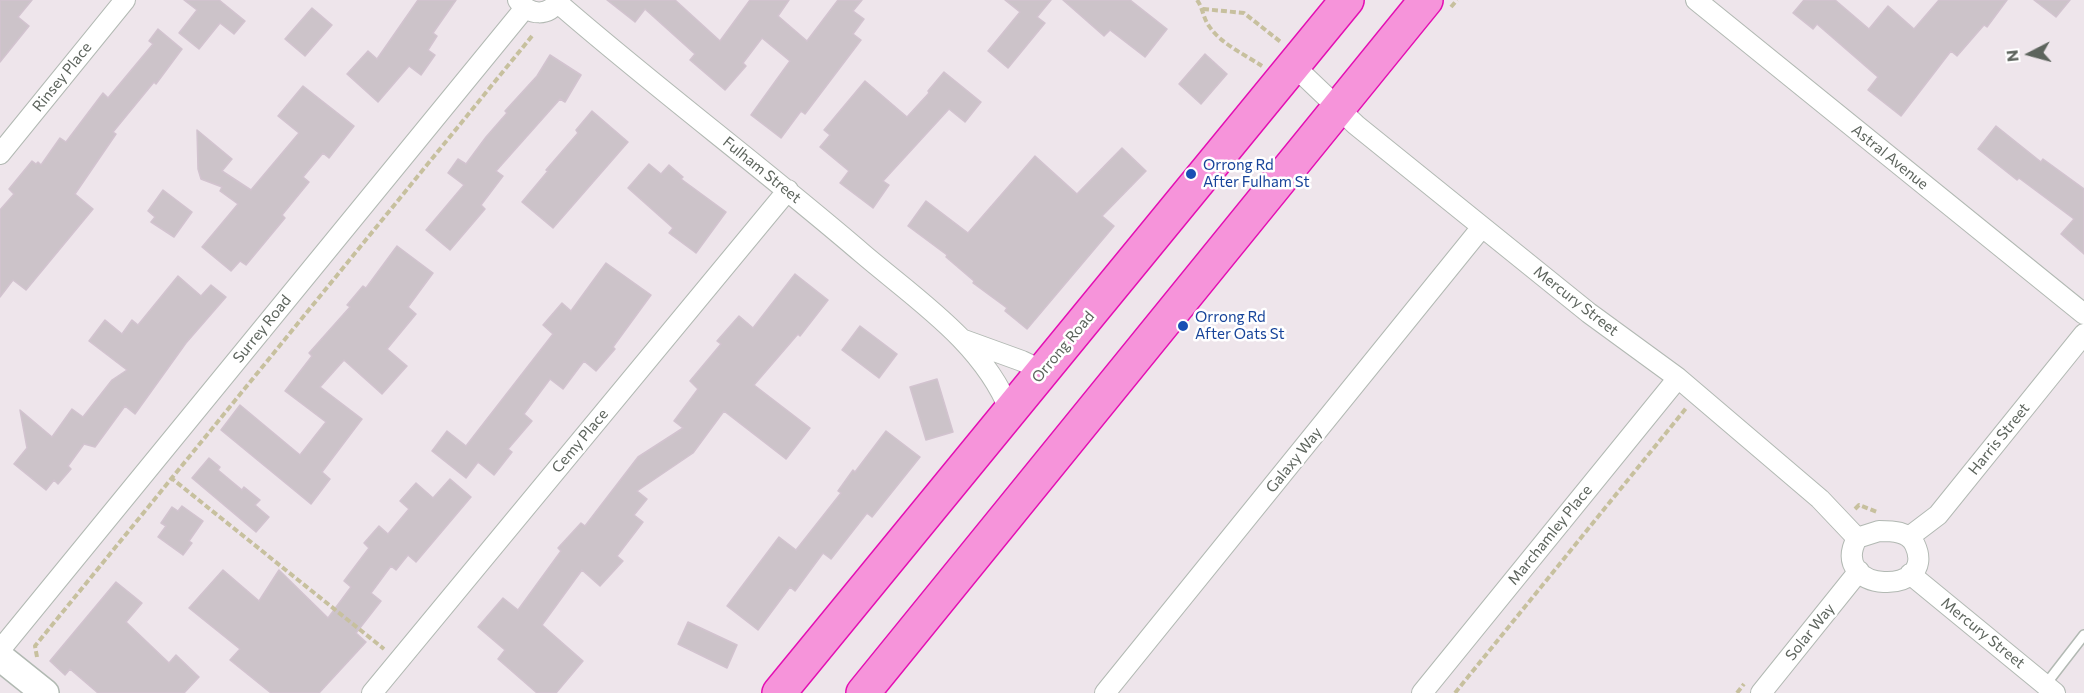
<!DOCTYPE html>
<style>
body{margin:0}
#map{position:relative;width:2084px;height:693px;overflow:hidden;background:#eee5eb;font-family:Commissioner,sans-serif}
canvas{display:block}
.north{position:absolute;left:2000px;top:24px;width:60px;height:60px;-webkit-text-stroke:4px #fff;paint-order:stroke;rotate:264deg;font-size:16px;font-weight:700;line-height:24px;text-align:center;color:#5d645d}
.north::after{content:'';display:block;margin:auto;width:21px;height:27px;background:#5d645d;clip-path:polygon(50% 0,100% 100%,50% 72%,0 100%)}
</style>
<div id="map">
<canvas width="2084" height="693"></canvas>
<div class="north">N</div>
</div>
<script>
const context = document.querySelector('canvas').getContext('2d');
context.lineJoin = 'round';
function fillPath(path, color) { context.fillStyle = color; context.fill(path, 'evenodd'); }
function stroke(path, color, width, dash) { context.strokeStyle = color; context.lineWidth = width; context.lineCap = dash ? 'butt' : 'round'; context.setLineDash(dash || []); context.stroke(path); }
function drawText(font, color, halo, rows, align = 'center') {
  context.font = font + ' Commissioner,sans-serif'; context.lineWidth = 5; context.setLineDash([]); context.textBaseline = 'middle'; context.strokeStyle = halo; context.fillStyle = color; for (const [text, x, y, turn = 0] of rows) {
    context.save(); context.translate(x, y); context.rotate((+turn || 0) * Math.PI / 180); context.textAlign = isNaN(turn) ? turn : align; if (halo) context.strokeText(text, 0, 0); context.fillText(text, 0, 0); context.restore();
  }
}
const building = new Path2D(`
 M0,0H32L18,17L29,26L0,62Z
 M184,0H219L245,21L234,34L220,23L199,49L179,33L197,10Z
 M418,0H456L433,33L437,36L428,50L435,55L421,75L409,66L378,102L347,74L368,51L377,59Z
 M607,0H675L720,41L750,0H789L778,16L807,41L838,0H862L853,11L864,19L853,34L861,40L805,114L801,111L781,138L751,115L790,61L762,38L743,63L746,66L725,90L690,60L695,54L645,9L635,22Z
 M1005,0H1051L1037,17L1045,23L1008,68L988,51L1020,12Z
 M1063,0H1130L1167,29L1145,57L1110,30L1104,36Z
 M1804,0H1835L1869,29L1888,6L1914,29L1939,0H2007L1987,27L1984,25L1957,56L1951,51L1901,116L1868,90L1878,77L1817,24L1813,29L1793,13Z
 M2034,0H2070L2056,17Z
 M312,8L332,25L305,56L285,39Z
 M158,29L182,49L156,84L154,82L113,132L116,134L75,194L93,209L26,290L13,280L0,297V210L14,194L9,189L32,161L36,164L38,162L41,165L60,138L66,142L103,93L108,98L153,44L149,41Z
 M1205,54L1227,74L1201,104L1179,84Z
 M550,55L581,75L565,102L560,99L496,171L503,176L481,205L485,209L450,250L426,230L464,185L448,173L458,159L466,164L486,137L507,113L505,111L537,76Z
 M944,72L981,102L965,122L949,109L883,181L889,185L873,208L840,183L849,171L820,147L830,135L824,130L865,81L907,117L929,93L928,91Z
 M303,86L354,126L329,158L323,153L303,177L309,182L282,215L285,218L246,265L240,261L231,271L202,247L238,204L220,191L222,187L201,179L198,169L197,130L232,159L222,171L251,190L299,133L278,116Z
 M592,111L628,142L553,228L522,202L548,171L546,170L578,133L576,130Z
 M1996,126L2041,162L2043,159L2084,189V254L2061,234L2074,219L2019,178L2017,180L1978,149Z
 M1122,148L1146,171L1102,216L1114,226L1027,329L1005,311L1007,308L973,283L974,281L946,257L947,255L908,226L926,201L968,233L1035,156L1077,194Z
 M649,164L661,174L669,165L683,177L681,179L726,212L696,253L669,233L673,228L628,188Z
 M163,190L192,212L174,237L151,222L155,217L148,211Z
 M397,246L433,273L408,307L416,314L387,349L407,366L382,394L344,360L320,387L362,419L322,472L330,479L311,504L221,430L240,405L300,455L326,422L285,391L312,356L309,353L350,307L347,305L363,286L366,288Z
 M606,263L651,295L613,347L615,349L596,371L584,361L563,389L550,379L524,414L532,421L508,449L512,452L494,475L478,462L466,478L432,451L447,431L466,446L553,334L543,325L562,303L571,311Z
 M795,274L828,300L800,336L798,334L754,385L810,428L786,459L724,411L693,453L637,491L647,499L634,515L643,522L617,556L623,561L600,586L582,570L542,625L583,661L556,693H537L498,659L505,650L478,627L503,598L518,610L561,551L558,548L581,523L585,526L638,457L683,428L674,421L698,389L690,381L721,344L717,341L739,316L753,328Z
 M178,276L201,296L211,285L226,297L186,343L135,414L125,406L95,447L84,444L68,466L71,469L58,484L54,480L46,490L14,464L27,448L20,410L52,437L72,409L83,417L112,380L127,370L89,341L105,320L122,334L132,320L138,325Z
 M860,326L897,354L879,378L842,350Z
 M937,379L953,432L926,440L910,387Z
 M886,431L920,457L872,517L867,513L831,559L823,553L795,591L790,587L758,630L727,606L779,537L796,550L841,493L838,491L853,470L855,472Z
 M209,458L220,467L218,470L242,490L244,487L260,500L255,505L269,517L256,532L192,478Z
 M450,479L471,497L416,562L408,555L396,570L391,566L371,593L381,601L356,633L366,642L319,693H271L230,660L240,649L189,608L223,570L259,601L279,570L328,618L351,587L344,581L369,548L364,543L379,526L388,534L409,509L400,501L416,483L433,498Z
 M182,506L203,521L189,541L192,543L183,555L158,537L166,526L161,523L172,507L178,511Z
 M116,582L142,603L126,622L169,663L176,655L199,677L184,693H98L70,669L65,675L50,661Z
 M688,622L737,645L727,668L678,644Z`);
fillPath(building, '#ccc3c9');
stroke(building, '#d2c3cf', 1.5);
const lane = new Path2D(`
 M2046,684L2084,635`);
const street = new Path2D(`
 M518,0C529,16 549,17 559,0
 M1696,0L2084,314
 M558,3C657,89 763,168 863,254C917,300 983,343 1010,411
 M1293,65L1356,125L1589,313L1678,378L1820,499L1857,538
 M0,154L125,0
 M964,340L1022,361L1043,371
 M1879,531C1892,531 1909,531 1915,545C1939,597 1827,594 1857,538Z
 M1909,537L1938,515L2084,334
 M1910,574L2055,693
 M0,650L525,8
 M372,693L788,190
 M1105,693L1482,227
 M1422,693L1678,378
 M1761,693L1859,571`);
const secondary = new Path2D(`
 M0,657L45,693`);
const highway = new Path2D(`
 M779,693L1347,0
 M863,693L1426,0`);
stroke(lane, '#b2b9b3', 12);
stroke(street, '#b2b9b3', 22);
stroke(secondary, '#b1b9b2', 30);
stroke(highway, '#e40fb3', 36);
stroke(new Path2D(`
 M1197,0C1203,8 1203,18 1209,26C1221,44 1244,54 1262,66
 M1451,7L1457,0
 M1203,9L1244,13L1282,43
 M170,477L384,649
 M1855,509L1859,505L1877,512
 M37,657L35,646L532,36
 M1455,693L1687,407
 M1737,693L1744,684`), '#c7c09e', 4, [6, 3]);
stroke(lane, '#fff', 9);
stroke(street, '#fff', 20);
stroke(secondary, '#fff', 27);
stroke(highway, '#f694da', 33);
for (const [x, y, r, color] of [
 [1191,174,6,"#1a4fb4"],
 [1183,326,6,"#1a4fb4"]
]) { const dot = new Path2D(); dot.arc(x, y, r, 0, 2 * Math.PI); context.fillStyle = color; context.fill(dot); stroke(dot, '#fff', 2); }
drawText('15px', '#5d645d', '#fff', [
 ["Rinsey Place",62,77,-51],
 ["Astral Avenue",1890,157,39],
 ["Fulham Street",762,170,39],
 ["Mercury Street",1576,301,38],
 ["Surrey Road",262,329,-51],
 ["Orrong Road",1063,347,-50],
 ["Harris Street",1999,439,-51],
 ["Cemy Place",580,441,-50],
 ["Galaxy Way",1294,460,-51],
 ["Marchamley Place",1550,535,-51],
 ["Solar Way",1810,632,-51],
 ["Mercury Street",1983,633,39]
]);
drawText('15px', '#164399', '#fff', [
 ["Orrong Rd",1203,165],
 ["After Fulham St",1203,182],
 ["Orrong Rd",1195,317],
 ["After Oats St",1195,334]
], 'left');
</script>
